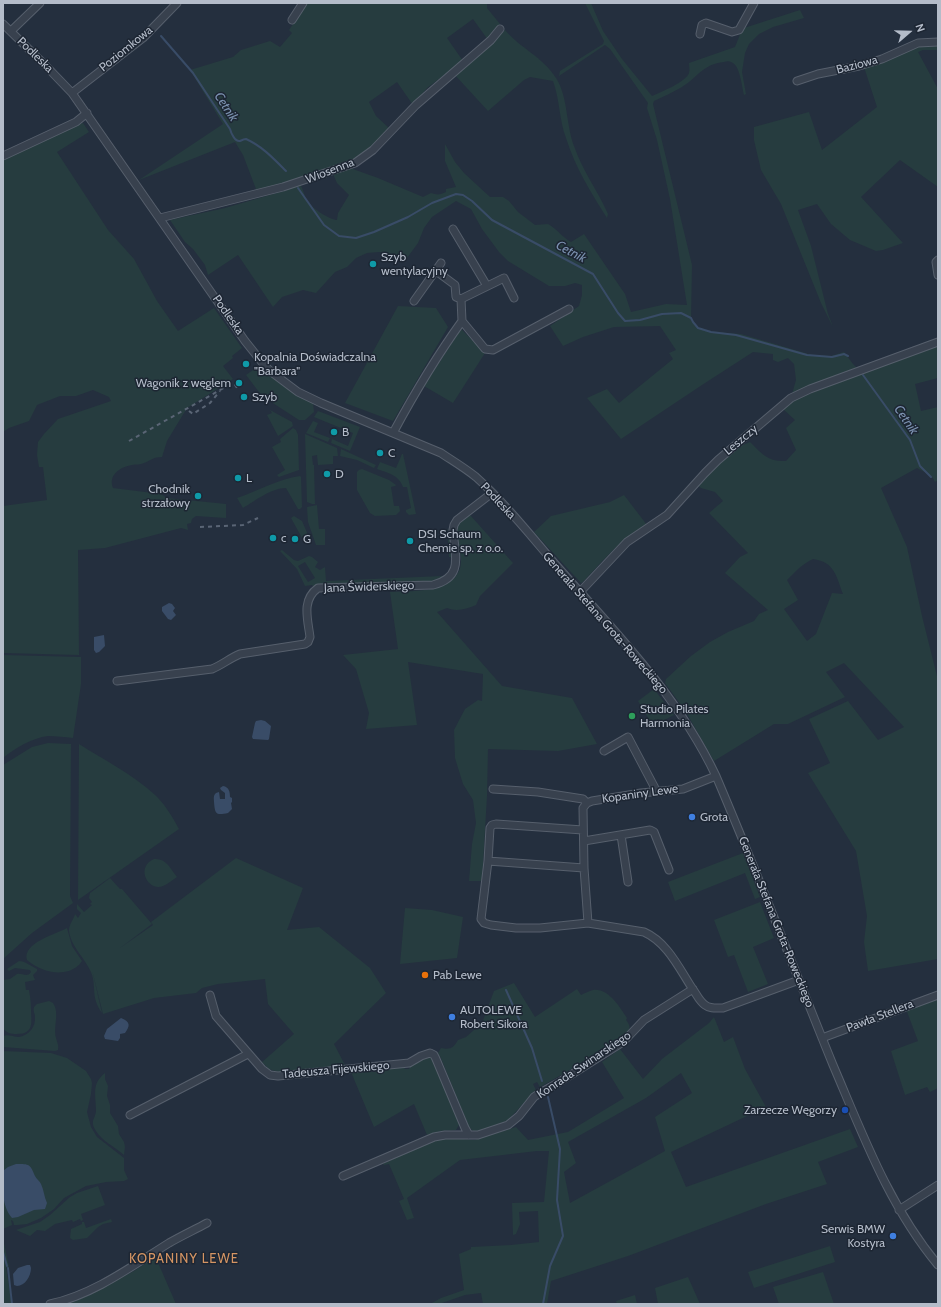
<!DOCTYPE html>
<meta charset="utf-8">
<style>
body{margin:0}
#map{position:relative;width:941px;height:1307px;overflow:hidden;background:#242f3e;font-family:Cabin,sans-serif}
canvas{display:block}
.frame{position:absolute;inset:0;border:4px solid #b4bcc9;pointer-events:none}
.north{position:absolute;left:889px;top:12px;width:40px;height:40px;-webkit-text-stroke:3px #1d2633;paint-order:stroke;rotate:70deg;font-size:11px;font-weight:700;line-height:16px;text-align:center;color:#b4bcc9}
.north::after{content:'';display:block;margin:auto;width:14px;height:18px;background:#b4bcc9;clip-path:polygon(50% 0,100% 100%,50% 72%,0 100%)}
</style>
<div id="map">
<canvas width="941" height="1307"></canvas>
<div class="frame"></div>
<div class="north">N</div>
</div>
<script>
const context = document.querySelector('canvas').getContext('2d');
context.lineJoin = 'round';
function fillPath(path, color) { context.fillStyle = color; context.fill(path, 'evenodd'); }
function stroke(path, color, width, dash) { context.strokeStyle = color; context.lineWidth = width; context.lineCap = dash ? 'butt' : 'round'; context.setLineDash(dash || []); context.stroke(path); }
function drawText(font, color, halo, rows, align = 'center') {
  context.font = font + ' Cabin,sans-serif'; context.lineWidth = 3; context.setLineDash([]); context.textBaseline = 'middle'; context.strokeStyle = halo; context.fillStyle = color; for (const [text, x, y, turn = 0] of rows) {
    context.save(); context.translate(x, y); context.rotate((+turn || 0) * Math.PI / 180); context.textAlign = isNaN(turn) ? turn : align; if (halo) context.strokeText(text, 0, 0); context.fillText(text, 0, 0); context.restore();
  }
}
fillPath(new Path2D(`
 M307,3H487V8L500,24L488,40L473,19L447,38L463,61L427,88L413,105L397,82L369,102L376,116L390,129L372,146L356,158L297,180L260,190L256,189L243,155L235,142L139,180L223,124L190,70L233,57L241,50L270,41L280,47L292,33L289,30Z
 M585,3H591L603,31L622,59L652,96C661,92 686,82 689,73C690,70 689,66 689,63L735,47L741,32L744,28L800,10L804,18L773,27L759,34L749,44L745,53L742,72L746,94L744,95C742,87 740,67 733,63C730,61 727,61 724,62C703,64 698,77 682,87C673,92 663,97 654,101L653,104L692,265L691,320L696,327L714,332L741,334L812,355L831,356L844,352L853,364L858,369L792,394L796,380L794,364L788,358L778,362L773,360V354L753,352L702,385L621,439L587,398L607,389L619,403L673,359L669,353L676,350L660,326L614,327L583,337L563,346L550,326L579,306L582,295V285L575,283L565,286H549L508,261L499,252L482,229L471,209L456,201L432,217L424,228L418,243L404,262L386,253L379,252L367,253L356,258L347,267L335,272L316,293L303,290L282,297L273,307L238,255L208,275L205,265L193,249L185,242L170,220L225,208L287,190L300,184C303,189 304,194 306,199C310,207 328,219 337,220L338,213L349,195L337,183L333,174L350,168L378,178L423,197L431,193C437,195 440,195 446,192V189L456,187L445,161V144L455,162L464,173L490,197H503L509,201L518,212L535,225L548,224C557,229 562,237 571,242L584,234L625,294L631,312L666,304L687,305L670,199L657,140L647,108L648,103L610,49L605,45L559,76L560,71L603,44L604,41Z
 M505,30C520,48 543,57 556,78C568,96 566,125 574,146C582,170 598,191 608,214L607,218C591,193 575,167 566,138C559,120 560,100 553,81L530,77L524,80L488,111L454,74Z
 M938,44V50H923L918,52L938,89V187L900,160L861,197L903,243L883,250L876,251L850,240L831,224L817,204L798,210L811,246L828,314L833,327L821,303L781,204L761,170L754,140V127L809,112L822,150L877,107L864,67L917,45Z
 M83,123L89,132L57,152L108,230L134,259L157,301L178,331L214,308L242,348L232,356L233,358L223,366L233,379L187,408L167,441L162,457C153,457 152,460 144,463C140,465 136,464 132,465C120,467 108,475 113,488L161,494L167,498L226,504V518L196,516L192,519L191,523L187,524L188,530L181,528L105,548L78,550L79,655L3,653V506L47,500L43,467H39L37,455L38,442L44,434L58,419L111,401L109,397L93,390L76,396H60L37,405L29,421L9,428L3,432V159Z
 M398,306L436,308L448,327L393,421L345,403Z
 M461,329L485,353L453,403L424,386Z
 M938,344V378L915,384L921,411L938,407V480L935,482C932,474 924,472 917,468L881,488L907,547L922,616L938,680V959L868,971L864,942L867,916L856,851L808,773L830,763L809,719L848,701L878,740L904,727L844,663L826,672L845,697L788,724H774L714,761L686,712L665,683L666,679L691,656L710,642L728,632L754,621L759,614L768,610L725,573L740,557L748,553L709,513L723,501L715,492L701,488L697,485L714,469L738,447L750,442C762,454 768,462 786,461L796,450L786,428L795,420L783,409L796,399ZM813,559C835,562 836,576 843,594L832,593L816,634L807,641L784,609L798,600L787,580C796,571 802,564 813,559Z
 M260,365C275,382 293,393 313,403L314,412L305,420H299L262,396L246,375Z
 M270,410L292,422L293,426L278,436L267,415L272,413Z
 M318,411L360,427L350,451L331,443L332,439L348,446L353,433L314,417Z
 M313,421L318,423L314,432L330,438L328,442L306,433Z
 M293,428L296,430L298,435L299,470L279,477L277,475L285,470L272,447L281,442L280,439Z
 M305,434L337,448L338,456H333V464L318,465L317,455L312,456L313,465H314L315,504H312L307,502Z
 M341,449L376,465L374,468L357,460L340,456Z
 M402,454H403L416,514L409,515L406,512V510L411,508L407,487H403C399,475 388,473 377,469L380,462L396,468Z
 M362,469L389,480L396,485L395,486L391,487L394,506H399L400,511L396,515L375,516L370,513L357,490V472L359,470Z
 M300,476L301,477L302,507L300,509H298L286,488C271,488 255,501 243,508L237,498C258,491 278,479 300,476Z
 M624,495L647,525C621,538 603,561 583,582L581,583L534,532L551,516L610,502Z
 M317,505L319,529H325V545H316L308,522L307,507Z
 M470,515L513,563L480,596L476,605C466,609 457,612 447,608L437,612L502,686L572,698L597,744L558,751L488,749L487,796L482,881H469L472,844L476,823L473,800L463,784L455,758L454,730L465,709L478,700L482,701L483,674L408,662L417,725L366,729L369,713L356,669L343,655L398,649L390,592C409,591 447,593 458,573C461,569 461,562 461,558C460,551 455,533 457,528C459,523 465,519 470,515Z
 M294,516L302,521L308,535L302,538L291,518Z
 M448,529L453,557H449L447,530Z
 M282,550L294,560L298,561L309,556L312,557L318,562L315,567L320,570L325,567L326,581L443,576L433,581L323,584L314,587L312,585L305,586L297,569L280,551ZM305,562L315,578L308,582L298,566Z
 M3,655L81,657V684L73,738C65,737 56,736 48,736C32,738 15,748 3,758Z
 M654,689L674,715L653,726L638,701Z
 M48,743L71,744L70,896L73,903L32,933L3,959V765L32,747Z
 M79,744C104,760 132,774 154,794C164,803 172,816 179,829L78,900Z
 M743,853L760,897L755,899L745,873L675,901L668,882Z
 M236,858L303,888L287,930L319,927L370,968L386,993L334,1044L345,1065L278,1072L269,1069L262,1062L294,1034L268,1004L265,979L218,984L202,988L196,993L154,998L103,1014L92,970L102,1013C90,996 97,987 91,972C85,958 71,947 69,931C69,924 74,919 75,914L78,918L81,913L77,909V904L84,912L92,905L90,904L92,902L89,898L90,893L110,878L120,889H122L152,924L120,948L153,925L151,922Z
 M154,859C166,858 170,868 177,877C172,880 168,884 163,886C148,892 135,867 154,859Z
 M760,902L774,938L753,947L768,984L748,992L734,955L728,957L714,920Z
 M405,908L432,910L463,917L457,958L400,964Z
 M67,928L72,946L82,961C79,966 74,969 69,971C54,975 39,970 27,960C22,943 56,934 67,928Z
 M19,961C25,961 31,966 37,969V971L33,975L35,980L25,982L26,990H29C30,996 31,1002 31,1009C31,1021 35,1034 17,1034C11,1034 6,1033 3,1028V980L10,979L17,974C23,973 27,978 31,972L30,970L15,968L9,971L7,969Z
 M514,983L535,1017L577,989L581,995C585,993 589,991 593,990C609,988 620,1008 627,1018L626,1020C630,1025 631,1028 627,1033L568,1071L540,1087L537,1082L533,1084L536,1090L507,1121L478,1131H473L469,1127L440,1056L439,1057L438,1053L441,1048C451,1050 453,1048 458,1040L466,1037L482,1023L494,991Z
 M938,997V1088L930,1092L927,1087L905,1095L891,1051L918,1041L906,1009Z
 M49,1001L53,1003C60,1013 53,1026 56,1038C57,1042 59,1045 58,1050L55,1051L3,1047V1036C8,1034 13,1037 19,1037C29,1035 36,1027 35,1016C34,1012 33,1010 34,1007L37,1004Z
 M714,1017L724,1042L733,1037L745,1069L766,1107L671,1152L686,1187L850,1129L858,1147L818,1162L827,1184L766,1204L628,1256L551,1281L547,1304H483L481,1293L465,1295L439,1304H430L441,1298L464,1290L459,1254L471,1249V1247L511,1245L539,1242L538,1211L519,1212L520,1224L516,1234L513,1235L512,1203L544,1202L549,1151H537L460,1160L407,1198L414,1218L407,1220L399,1201L404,1199L389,1164L384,1165L383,1164L400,1155L436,1139L444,1137L474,1140L516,1127L528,1140L568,1132L624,1098L602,1062L620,1049L643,1079L662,1059L709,1023ZM681,1073L692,1093L655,1117L665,1151L570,1203L564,1172L576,1163L568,1142L646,1098Z
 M3,1051L51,1053L67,1058L86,1071L91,1079L92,1083L91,1094L87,1112L91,1127L97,1137L124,1158V1170L128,1179L124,1181L106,1182L86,1186L64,1198L54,1209L41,1218L27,1224L17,1225H14L13,1221L11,1220L12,1225L3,1229Z
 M427,1057L433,1059L459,1121L458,1122L459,1125L456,1130L441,1131L427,1135L414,1104L374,1127L351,1072L364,1070L366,1072H375L377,1069L404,1067L405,1069H409L410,1066Z
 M105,1073V1079L108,1086L107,1096L110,1105V1113L118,1126L119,1134L124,1142L125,1147L124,1155C115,1147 102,1141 96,1131C89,1120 96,1119 96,1110C96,1095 91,1084 105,1073Z
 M98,1186L105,1205L81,1214L83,1220L81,1221L80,1219L73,1222L72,1220L55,1224L45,1231L37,1230L30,1236L16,1230L40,1222L50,1215L70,1197L77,1193Z
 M111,1219L112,1222L103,1224L98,1227L87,1238L73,1240L70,1238L71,1229L82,1224V1222H84L86,1228Z
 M3,1238L9,1267L6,1268L12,1304H3Z
 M830,1246L835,1262L754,1288L748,1272Z
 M154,1258H156L176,1304H68L78,1300L134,1271Z
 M823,1272L834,1304H779L773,1287Z
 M688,1277L700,1304H658L655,1288Z
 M635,1295L637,1304H617L616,1301Z`), '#263c3f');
fillPath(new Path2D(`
 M169,603L172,604L175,608L173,611L176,615L171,620L168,619L162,611V607Z
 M104,635L105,646L99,652L96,653L94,650V637Z
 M261,720L265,721L271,726L269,739L268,740L253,739L252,737L255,723L256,721Z
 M223,786C229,787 230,792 230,797L232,798V802L231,803L232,809L228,813C215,816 215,813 214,802C214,798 213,796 216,793L219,792L220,799H225V793L221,790L220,788Z
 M121,1018C131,1022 130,1026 125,1033L120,1034V1038L118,1041L105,1039L104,1036L107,1029Z
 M16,1164C30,1164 30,1164 35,1176C36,1179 40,1181 41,1184C44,1190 44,1197 47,1203L45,1209L34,1210L18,1217L12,1218C1,1205 3,1187 3,1171L8,1167Z
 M27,1265H30L31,1268C31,1276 25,1286 17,1286L14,1285L13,1274L18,1268Z`), '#394c67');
stroke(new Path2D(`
 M161,36L193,73L230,129C231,133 235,142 240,141C242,140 244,139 246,139C262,146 274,159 286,171
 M298,188L324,225L339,236L356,238L374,232L408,217L432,203L456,194L463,195L472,201L492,220L593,274L618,313L625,321L640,320L662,314L681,313L691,318L693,322L698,328L711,332L736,335L807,355L832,357L844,354L848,356
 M863,375L910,440L920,466L931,477
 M506,990L532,1048L542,1081
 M3,1243V1245
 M3,1252L7,1266
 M8,1268L12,1304
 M543,1304L550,1266L563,1236L557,1200L560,1149L548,1097`), '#394c67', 2);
const minor = new Path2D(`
 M292,20L303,3
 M3,24L46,66L72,93L245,341L265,366L274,374L298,392L321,403L441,453C453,461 465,468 476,477C505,503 530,535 556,565C615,632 677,694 716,776C757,872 794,969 833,1065C863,1135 889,1206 938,1265
 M11,31L40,3
 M700,34L702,25L706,23L732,32L739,30L754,3
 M797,81L818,74L859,66L882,59L918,43L938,42
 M72,93L143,38L177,3
 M3,156L76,122L87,113
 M160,218L283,187L355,163L373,150L416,105L491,40L500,29
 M453,229L487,286
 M938,260L936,262L938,275
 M436,271L455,285L456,297L461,299
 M514,298L504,278L461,299L462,321L485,349L493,350L569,309
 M414,301L441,263
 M393,433C414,394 436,357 462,321
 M580,592L627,542L667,515L705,473L718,460L791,398L810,389L938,342
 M117,681L212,669C222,665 230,658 240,654L305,644L308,642L310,637C308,620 301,600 318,588L433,585C464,577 455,556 453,530L454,525L457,520L492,493
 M604,751L628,737L657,792
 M493,789L538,792L583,799L587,803
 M583,830L496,824L492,825L490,828L488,861L481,919L484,923L491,925L516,928H540L588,923L644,932C667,942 679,968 692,988C696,993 699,1001 705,1005C710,1009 716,1008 723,1008L799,980
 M621,835L628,882
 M584,841L650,830L654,832L669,870
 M488,861L584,868
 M588,923L584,868L583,808L587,803L592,801L641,793L683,789L716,776
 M210,995L216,1016L262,1069L270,1075L278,1076L409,1063L421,1056L430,1053L434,1055L436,1059L465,1128L469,1135
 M822,1038L938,995
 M130,1115L248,1054
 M343,1176L434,1137L445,1135H478L508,1125L519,1116L534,1097L540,1093L558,1083L623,1042L644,1020L693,989
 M899,1210L938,1185
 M50,1304C93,1295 132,1266 169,1243C181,1236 194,1230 207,1223`);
stroke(minor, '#565f6c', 9);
stroke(minor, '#38414e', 7);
stroke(new Path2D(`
 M189,411L193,414L210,403L220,391
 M129,441L229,385H235L239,391
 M200,527L243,525L258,518`), '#5a6575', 2, [4, 4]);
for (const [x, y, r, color] of [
 [373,264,4,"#0f9aa8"],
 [246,364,4,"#0f9aa8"],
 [239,383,4,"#0f9aa8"],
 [244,397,4,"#0f9aa8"],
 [334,432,4,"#0f9aa8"],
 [380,453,4,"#0f9aa8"],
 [327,474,4,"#0f9aa8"],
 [238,478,4,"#0f9aa8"],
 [198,496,4,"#0f9aa8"],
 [273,538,4,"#0f9aa8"],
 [295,539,4,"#0f9aa8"],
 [410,541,4,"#0f9aa8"],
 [632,716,4,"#2e9e5b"],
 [692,817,4,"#3f7fe0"],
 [425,975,4,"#e8710a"],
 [452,1017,4,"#3f7fe0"],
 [845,1110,4,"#1a4fb4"],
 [893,1236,4,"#3f7fe0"]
]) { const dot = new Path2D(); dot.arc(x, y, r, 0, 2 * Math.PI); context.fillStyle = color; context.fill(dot); stroke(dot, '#1d2633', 1.5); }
drawText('12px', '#b4bcc9', '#1d2633', [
 ["Poziomkowa",126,49,-39],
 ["Podleska",35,55,44],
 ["Baziowa",857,65,-15],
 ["Wiosenna",330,171,-21],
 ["Podleska",228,315,55],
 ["Leszczy",741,440,-40],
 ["Podleska",498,501,47],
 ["Jana Świderskiego",369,587,-2],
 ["Generała Stefana Grota-Roweckiego",605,623,49],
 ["Kopaniny Lewe",640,794,-8],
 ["Generała Stefana Grota-Roweckiego",776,922,68],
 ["Pawła Stellera",880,1016,-21],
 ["Konrada Swinarskiego",584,1065,-34],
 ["Tadeusza Fijewskiego",336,1070,-5]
]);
drawText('12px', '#b4bcc9', '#1d2633', [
 ["Szyb",381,257],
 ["wentylacyjny",381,271],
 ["Kopalnia Doświadczalna",254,357],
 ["\"Barbara\"",254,371],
 ["Wagonik z węglem",231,383,"right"],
 ["Szyb",252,397],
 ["B",342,432],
 ["C",388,453],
 ["D",335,474],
 ["L",246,478],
 ["Chodnik",190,489,"right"],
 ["strzałowy",190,503,"right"],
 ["DSI Schaum",418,534],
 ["Chemie sp. z o.o.",418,548],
 ["c",281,538],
 ["G",303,539],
 ["Studio Pilates",640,709],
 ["Harmonia",640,723],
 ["Grota",700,817],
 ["Pab Lewe",433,975],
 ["AUTOLEWE",460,1010],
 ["Robert Sikora",460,1024],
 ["Zarzecze Węgorzy",837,1110,"right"],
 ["Serwis BMW",885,1229,"right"],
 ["Kostyra",885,1243,"right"]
], 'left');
drawText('italic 13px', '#7c92b1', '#1d2633', [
 ["Cetnik",226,107,57],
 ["Cetnik",571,252,28],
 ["Cetnik",906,420,56]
]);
context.letterSpacing = '1px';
drawText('13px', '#d59563', '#1d2633', [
 ["KOPANINY LEWE",184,1259]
]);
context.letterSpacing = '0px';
</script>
